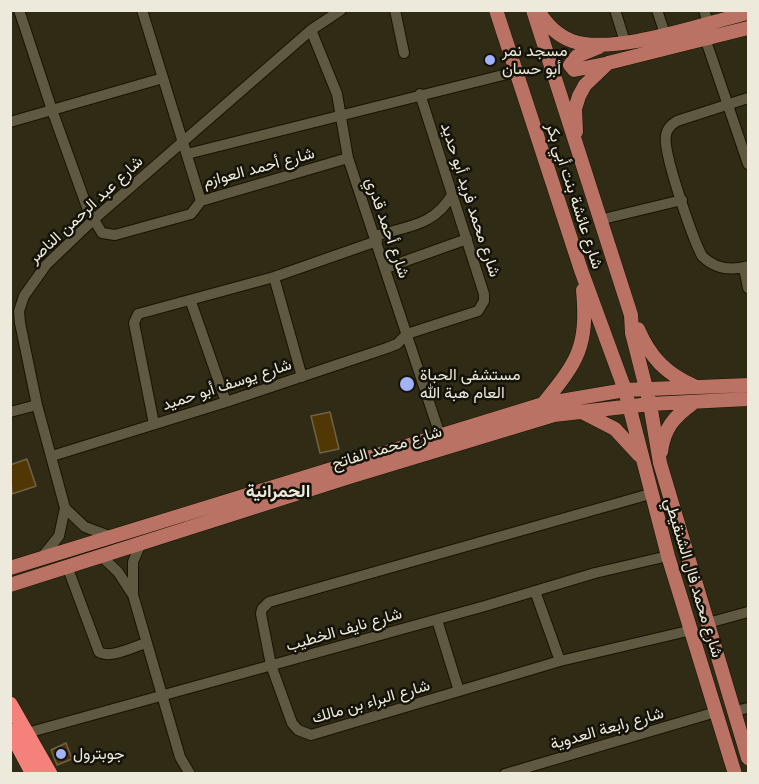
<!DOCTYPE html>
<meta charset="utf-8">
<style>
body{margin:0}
#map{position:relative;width:759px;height:784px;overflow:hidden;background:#302b14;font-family:"Noto Sans",sans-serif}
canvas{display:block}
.frame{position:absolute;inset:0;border:12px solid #edeadc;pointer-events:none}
</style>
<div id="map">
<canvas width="759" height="784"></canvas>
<div class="frame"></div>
</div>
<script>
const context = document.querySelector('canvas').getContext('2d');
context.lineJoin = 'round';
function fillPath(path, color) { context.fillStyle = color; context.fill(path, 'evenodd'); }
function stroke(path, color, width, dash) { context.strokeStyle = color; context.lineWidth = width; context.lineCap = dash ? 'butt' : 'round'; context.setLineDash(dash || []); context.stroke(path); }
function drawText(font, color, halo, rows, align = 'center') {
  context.font = font + ' "Noto Sans",Vazirmatn,sans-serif'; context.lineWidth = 5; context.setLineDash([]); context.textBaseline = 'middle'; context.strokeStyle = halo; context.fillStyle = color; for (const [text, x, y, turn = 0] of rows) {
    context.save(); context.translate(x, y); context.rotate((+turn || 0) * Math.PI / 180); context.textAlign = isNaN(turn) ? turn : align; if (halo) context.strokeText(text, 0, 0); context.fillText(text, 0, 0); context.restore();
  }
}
const building = new Path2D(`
 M330,412L339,449L320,453L311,416Z
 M27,459L36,486L12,494L10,465Z
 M66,743L72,759L57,765L51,750Z`);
fillPath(building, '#503704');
stroke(building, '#6f614b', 1.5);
const minor = new Path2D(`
 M142,10L201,201L348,158
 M395,10L404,53
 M615,10L625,42
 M657,10L665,34
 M704,10L708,23
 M311,30L337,94L348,158L440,435
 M705,38L748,164
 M163,78L52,110L88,210L102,233L115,235L191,214L201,201
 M748,98L677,121C672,124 667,128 666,135C662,151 693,239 702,256C715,269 731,271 748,266
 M10,122L52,110L19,10
 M187,154L515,72
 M599,220L682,200
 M375,236C408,226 435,226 453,193
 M386,268L467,239
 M744,268L748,288
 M274,277L302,377
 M191,302L226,402
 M10,412L37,405
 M154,424L134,323L138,314L274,277L377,241
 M52,456L226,402L387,348L397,344L407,334L478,311L484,301V294L420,94
 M650,494L269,602L262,609L261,614L271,665L292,723L298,730L311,735L560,661L692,630
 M65,508L85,527L112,537
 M142,541L133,562V595L180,757L190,774
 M100,555L118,572L131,592
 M42,557L59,536L65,508L37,405L20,323L19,311L24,296L46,265L93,220L311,30L341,10
 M67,566L99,652C111,659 133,647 146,643
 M535,591L560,661
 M437,620L459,691
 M708,623L748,612
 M735,711L748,708
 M27,733L485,606L595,573L668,556
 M505,774L716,712`);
const major = new Path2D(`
 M496,10L581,270L625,390L668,556L735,774
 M533,10L631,315L632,333L650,404L660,463L748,758
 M538,10C546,24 556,35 572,41C613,56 705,23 748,13
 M599,47L577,56L570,65L574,70L605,64
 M576,132L575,109L579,96L585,85L608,63L748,28
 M638,329C650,357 666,374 694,386
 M543,404C578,361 588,347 583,290
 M582,412L615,429L639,455
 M661,452C664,428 674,417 693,403
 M10,568L543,404L625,390L748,385
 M10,585L349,477L554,415L650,404L748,399`);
const highway = new Path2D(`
 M10,704L50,774
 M10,731L33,774`);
stroke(minor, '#181300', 12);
stroke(major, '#181300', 15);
stroke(highway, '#181300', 16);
stroke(minor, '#5f5941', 10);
stroke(major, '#b97263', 14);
stroke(highway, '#f5827a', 15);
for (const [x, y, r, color] of [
 [490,60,6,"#a2b2fd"],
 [407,384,8,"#a2b2fd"],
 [61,754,6,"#a2b2fd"]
]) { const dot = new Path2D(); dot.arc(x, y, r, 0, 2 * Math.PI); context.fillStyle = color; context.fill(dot); stroke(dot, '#151309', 2); }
drawText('16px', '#edeadc', '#151309', [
 ["مسجد نمر",502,51],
 ["أبو حسان",502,69],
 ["مستشفى الحياة",420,375],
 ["العام هبة الله",420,393],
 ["جوبترول",73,754]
], 'left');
drawText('16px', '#edeadc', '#151309', [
 ["شارع أحمد العوازم",259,168,-15],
 ["شارع عائشة بنت أبي بكر",574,196,72],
 ["شارع محمد فريد أبو حديد",470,200,72],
 ["شارع عبد الرحمن الناصر",86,210,-43],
 ["شارع أحمد قدري",387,228,71],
 ["شارع يوسف أبو حميد",227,385,-18],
 ["شارع محمد الفاتح",387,448,-17],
 ["شارع محمد فال الشنقيطي",693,578,73],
 ["شارع نايف الخطيب",344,630,-16],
 ["شارع البراء بن مالك",371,702,-16],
 ["شارع رابعة العدوية",607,729,-16]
]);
drawText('bold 18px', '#edeadc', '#151309', [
 ["الحمرانية",278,492]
]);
</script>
